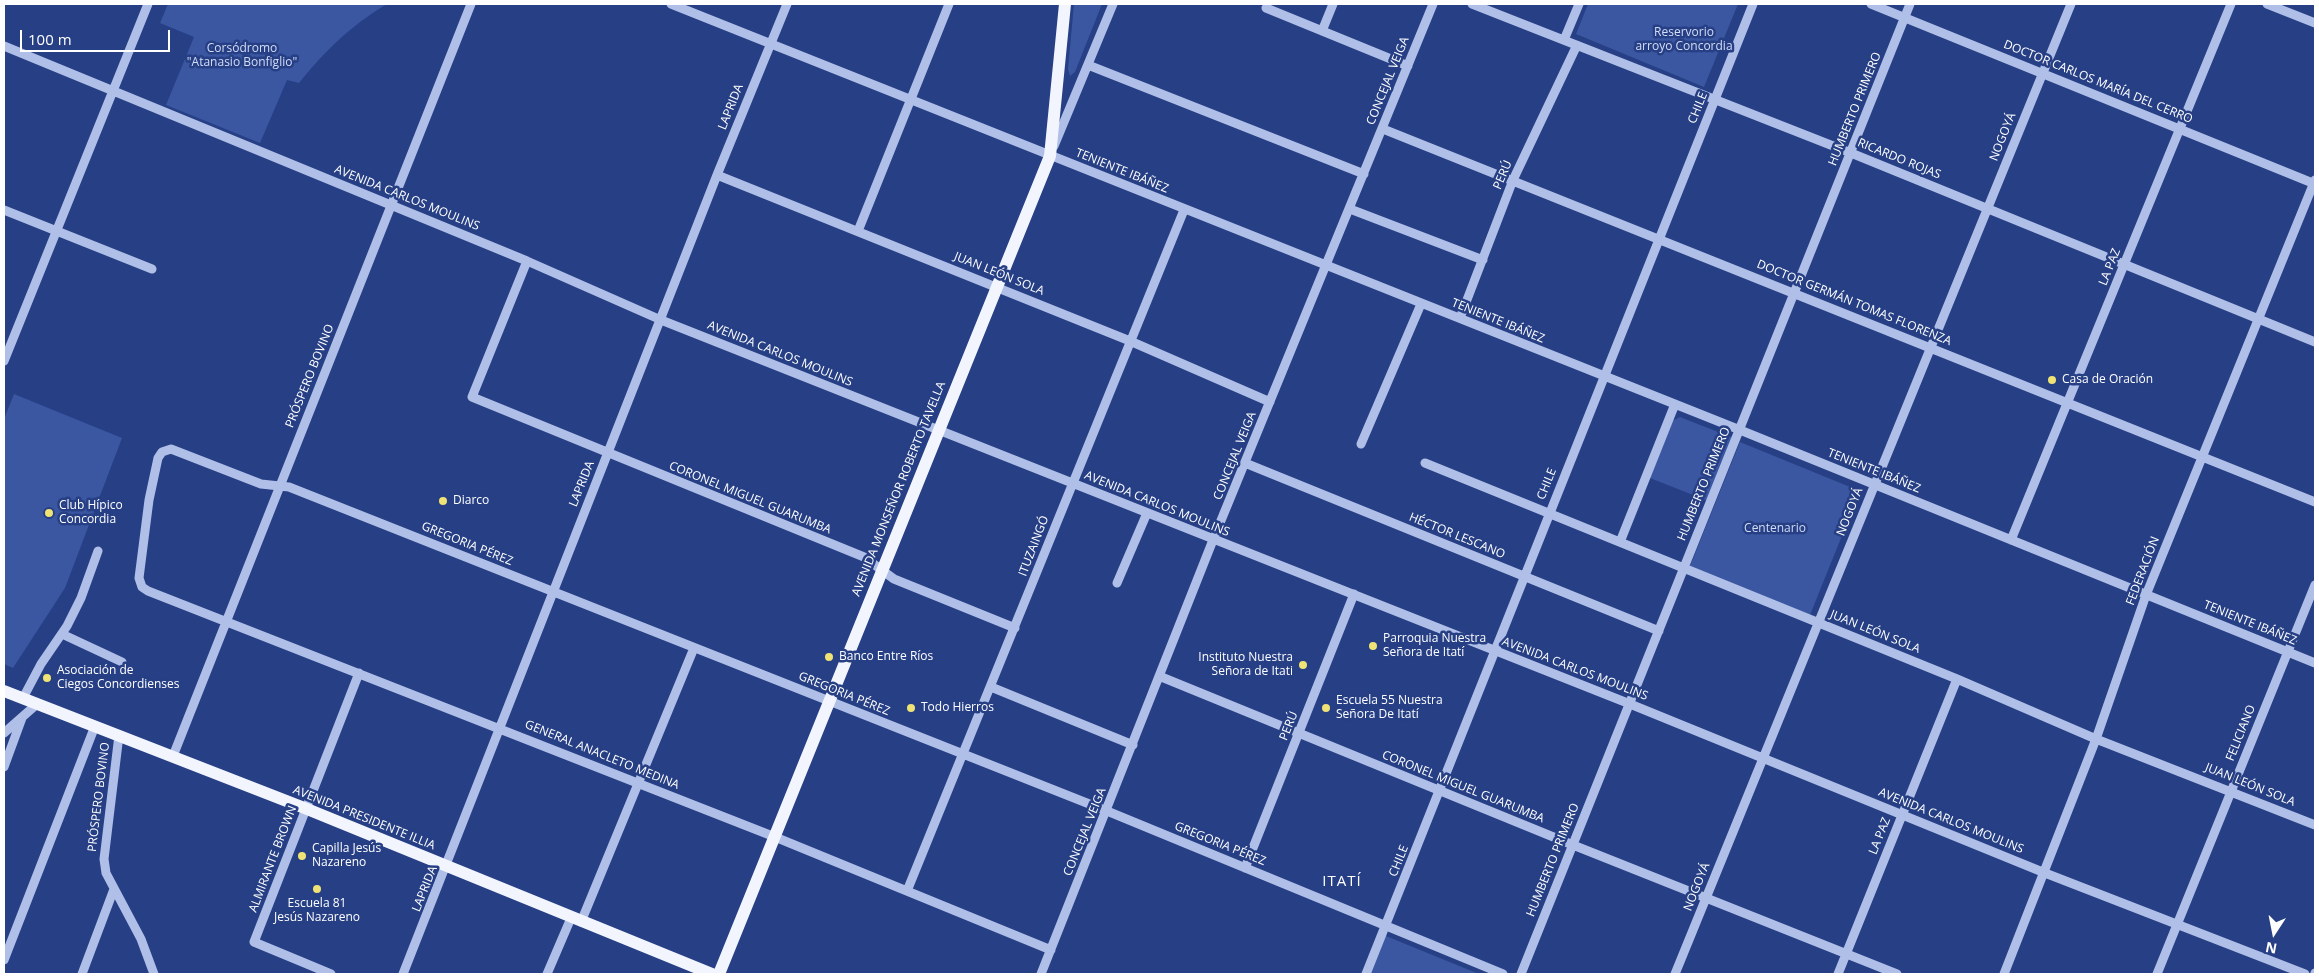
<!DOCTYPE html>
<meta charset="utf-8">
<style>
body{margin:0}
#map{position:relative;width:2319px;height:978px;overflow:hidden;background:#263f85;font-family:"Open Sans",sans-serif}
canvas{display:block}
.frame{position:absolute;inset:0;border:5px solid #fff;pointer-events:none}
.north{position:absolute;left:2249px;top:908px;width:50px;height:50px;-webkit-text-stroke:4px #263f85;paint-order:stroke;rotate:191deg;font-size:14px;font-weight:700;line-height:20px;text-align:center;color:#fff}
.north::after{content:'';display:block;margin:auto;width:18px;height:22px;background:#fff;clip-path:polygon(50% 0,100% 100%,50% 72%,0 100%)}
.scale{position:absolute;left:20px;top:30px;width:150px;height:22px;box-sizing:border-box;border:2px solid #fff;border-top:0;padding-left:6px;font-size:15px;line-height:18px;white-space:nowrap;color:#fff;-webkit-text-stroke:4px #263f85;paint-order:stroke}
</style>
<div id="map">
<canvas width="2319" height="978"></canvas>
<div class="frame"></div>
<div class="north">N</div>
<div class="scale">100 m</div>
</div>
<script>
const context = document.querySelector('canvas').getContext('2d');
context.lineJoin = 'round';
function fillPath(path, color) { context.fillStyle = color; context.fill(path, 'evenodd'); }
function stroke(path, color, width, dash) { context.strokeStyle = color; context.lineWidth = width; context.lineCap = dash ? 'butt' : 'round'; context.setLineDash(dash || []); context.stroke(path); }
function drawText(font, color, halo, rows, align = 'center') {
  context.font = font + ' "Open Sans",sans-serif'; context.lineWidth = 5; context.setLineDash([]); context.textBaseline = 'middle'; context.strokeStyle = halo; context.fillStyle = color; for (const [text, x, y, turn = 0] of rows) {
    context.save(); context.translate(x, y); context.rotate((+turn || 0) * Math.PI / 180); context.textAlign = isNaN(turn) ? turn : align; if (halo) context.strokeText(text, 0, 0); context.fillText(text, 0, 0); context.restore();
  }
}
fillPath(new Path2D(`
 M168,4H387C349,27 327,49 299,83L287,80L260,143L166,105L194,37L160,23Z
 M1074,4H1102L1075,72L1070,76L1068,69Z
 M1588,4H1738L1704,87L1576,34Z
 M14,394L122,438L65,588L13,668L4,664V419Z
 M1680,417L1731,437V442L1708,501L1650,478L1672,421Z
 M1740,442L1860,491L1810,615L1690,566Z
 M1381,934L1479,974H1365Z`), '#3b57a1');
stroke(new Path2D(`
 M671,4L1740,430L2315,663
 M1472,4L1851,153L2315,342
 M1871,4L2315,184
 M2267,4L2315,23
 M1266,8L1408,66
 M1322,31L1333,4
 M1564,40L1579,4
 M4,46L527,261L661,320L1630,704L2045,873L2305,974
 M1088,65L1364,174
 M1383,129L2315,502
 M1054,146L1113,4
 M717,175L1130,341L1270,402
 M1350,209L1483,260
 M4,210L152,269
 M858,231L949,4
 M527,261L472,397L864,557L894,579L1015,628
 M1460,318L1513,180L1577,45
 M4,361L148,4
 M1361,444L1421,304
 M1245,463L1659,631
 M1425,463L1957,679L2096,739L2315,825
 M2011,540L2231,4
 M1620,542L1675,404
 M1117,583L1147,513
 M62,634L122,662
 M1159,676L1573,845L1897,974
 M991,687L1133,745
 M23,698L41,664L67,626L81,598L98,551
 M4,733L37,704
 M119,735L104,859L106,873L141,939L154,974
 M173,756L471,4
 M4,767L22,718
 M1245,868L1354,594
 M907,891L1184,210
 M581,922L694,648
 M1051,950L775,837L148,591L142,587L139,578L149,500L158,458L162,452L171,449L261,484L289,487L1107,811L1503,974
 M4,960L95,726
 M82,974L114,889
 M331,974L254,942L359,673
 M403,974L717,175L787,4
 M547,974L571,918
 M1041,974L1213,540L1433,4
 M1366,974L1753,4
 M1521,974L1910,4
 M1675,974L2071,4
 M1838,974L1957,679
 M2004,974L2096,739L2146,595L2315,180
 M2157,974L2315,585
 M2315,974V973`), '#b0bfe8', 9);
stroke(new Path2D(`
 M4,691L307,809L712,974
 M719,974L1050,156L1065,4`), '#f2f5fe', 12);
for (const [x, y, r, color] of [
 [2052,380,5,"#f0e375"],
 [443,501,5,"#f0e375"],
 [49,513,5,"#f0e375"],
 [1373,646,5,"#f0e375"],
 [829,657,5,"#f0e375"],
 [1303,665,5,"#f0e375"],
 [47,678,5,"#f0e375"],
 [911,708,5,"#f0e375"],
 [1326,708,5,"#f0e375"],
 [302,856,5,"#f0e375"],
 [317,889,5,"#f0e375"]
]) { const dot = new Path2D(); dot.arc(x, y, r, 0, 2 * Math.PI); context.fillStyle = color; context.fill(dot); stroke(dot, '#263f85', 2); }
drawText('12px', '#d4ddf6', '#263f85', [
 ["Reservorio",1684,33],
 ["arroyo Concordia",1684,47],
 ["Corsódromo",242,49],
 ["\"Atanasio Bonfiglio\"",242,63],
 ["Centenario",1775,529]
]);
drawText('12px', '#fff', '#263f85', [
 ["CONCEJAL VEIGA",1388,81,-68],
 ["DOCTOR CARLOS MARÍA DEL CERRO",2098,82,22],
 ["LAPRIDA",731,107,-68],
 ["CHILE",1698,108,-68],
 ["HUMBERTO PRIMERO",1855,109,-68],
 ["NOGOYÁ",2003,137,-68],
 ["RICARDO ROJAS",1899,159,22],
 ["TENIENTE IBÁÑEZ",1122,171,22],
 ["PERÚ",1503,175,-67],
 ["AVENIDA CARLOS MOULINS",407,198,22],
 ["LA PAZ",2110,267,-68],
 ["JUAN LEÓN SOLA",999,274,22],
 ["DOCTOR GERMÁN TOMAS FLORENZA",1854,303,22],
 ["TENIENTE IBÁÑEZ",1498,321,22],
 ["AVENIDA CARLOS MOULINS",780,354,22],
 ["PRÓSPERO BOVINO",310,376,-68],
 ["CONCEJAL VEIGA",1235,456,-68],
 ["TENIENTE IBÁÑEZ",1874,471,22],
 ["LAPRIDA",582,484,-68],
 ["CHILE",1547,484,-68],
 ["HUMBERTO PRIMERO",1704,484,-68],
 ["AVENIDA MONSEÑOR ROBERTO TAVELLA",899,489,-68],
 ["CORONEL MIGUEL GUARUMBA",750,498,22],
 ["AVENIDA CARLOS MOULINS",1157,504,22],
 ["NOGOYÁ",1850,512,-68],
 ["HÉCTOR LESCANO",1457,536,22],
 ["GREGORIA PÉREZ",467,544,22],
 ["ITUZAINGÓ",1034,546,-69],
 ["FEDERACIÓN",2143,571,-69],
 ["TENIENTE IBÁÑEZ",2250,623,22],
 ["JUAN LEÓN SOLA",1875,632,22],
 ["AVENIDA CARLOS MOULINS",1575,669,21],
 ["GREGORIA PÉREZ",844,694,22],
 ["PERÚ",1289,726,-68],
 ["FELICIANO",2241,733,-68],
 ["GENERAL ANACLETO MEDINA",602,755,22],
 ["JUAN LEÓN SOLA",2250,785,22],
 ["CORONEL MIGUEL GUARUMBA",1463,787,22],
 ["PRÓSPERO BOVINO",99,797,-83],
 ["AVENIDA PRESIDENTE ILLIA",364,818,22],
 ["AVENIDA CARLOS MOULINS",1951,821,22],
 ["CONCEJAL VEIGA",1085,832,-68],
 ["LA PAZ",1880,836,-68],
 ["GREGORIA PÉREZ",1220,844,22],
 ["ALMIRANTE BROWN",273,859,-69],
 ["HUMBERTO PRIMERO",1553,860,-68],
 ["CHILE",1399,861,-68],
 ["NOGOYÁ",1697,887,-68],
 ["LAPRIDA",425,889,-68]
]);
drawText('12px', '#fff', '#263f85', [
 ["Casa de Oración",2062,380],
 ["Diarco",453,501],
 ["Club Hípico",59,506],
 ["Concordia",59,520],
 ["Parroquia Nuestra",1383,639],
 ["Señora de Itatí",1383,653],
 ["Banco Entre Ríos",839,657],
 ["Instituto Nuestra",1293,658,"right"],
 ["Señora de Itati",1293,672,"right"],
 ["Asociación de",57,671],
 ["Ciegos Concordienses",57,685],
 ["Escuela 55 Nuestra",1336,701],
 ["Señora De Itatí",1336,715],
 ["Todo Hierros",921,708],
 ["Capilla Jesús",312,849],
 ["Nazareno",312,863],
 ["Escuela 81",317,904,"center"],
 ["Jesús Nazareno",317,918,"center"]
], 'left');
context.letterSpacing = '1px';
drawText('15px', '#fff', '#263f85', [
 ["ITATÍ",1342,882]
]);
context.letterSpacing = '0px';
</script>
